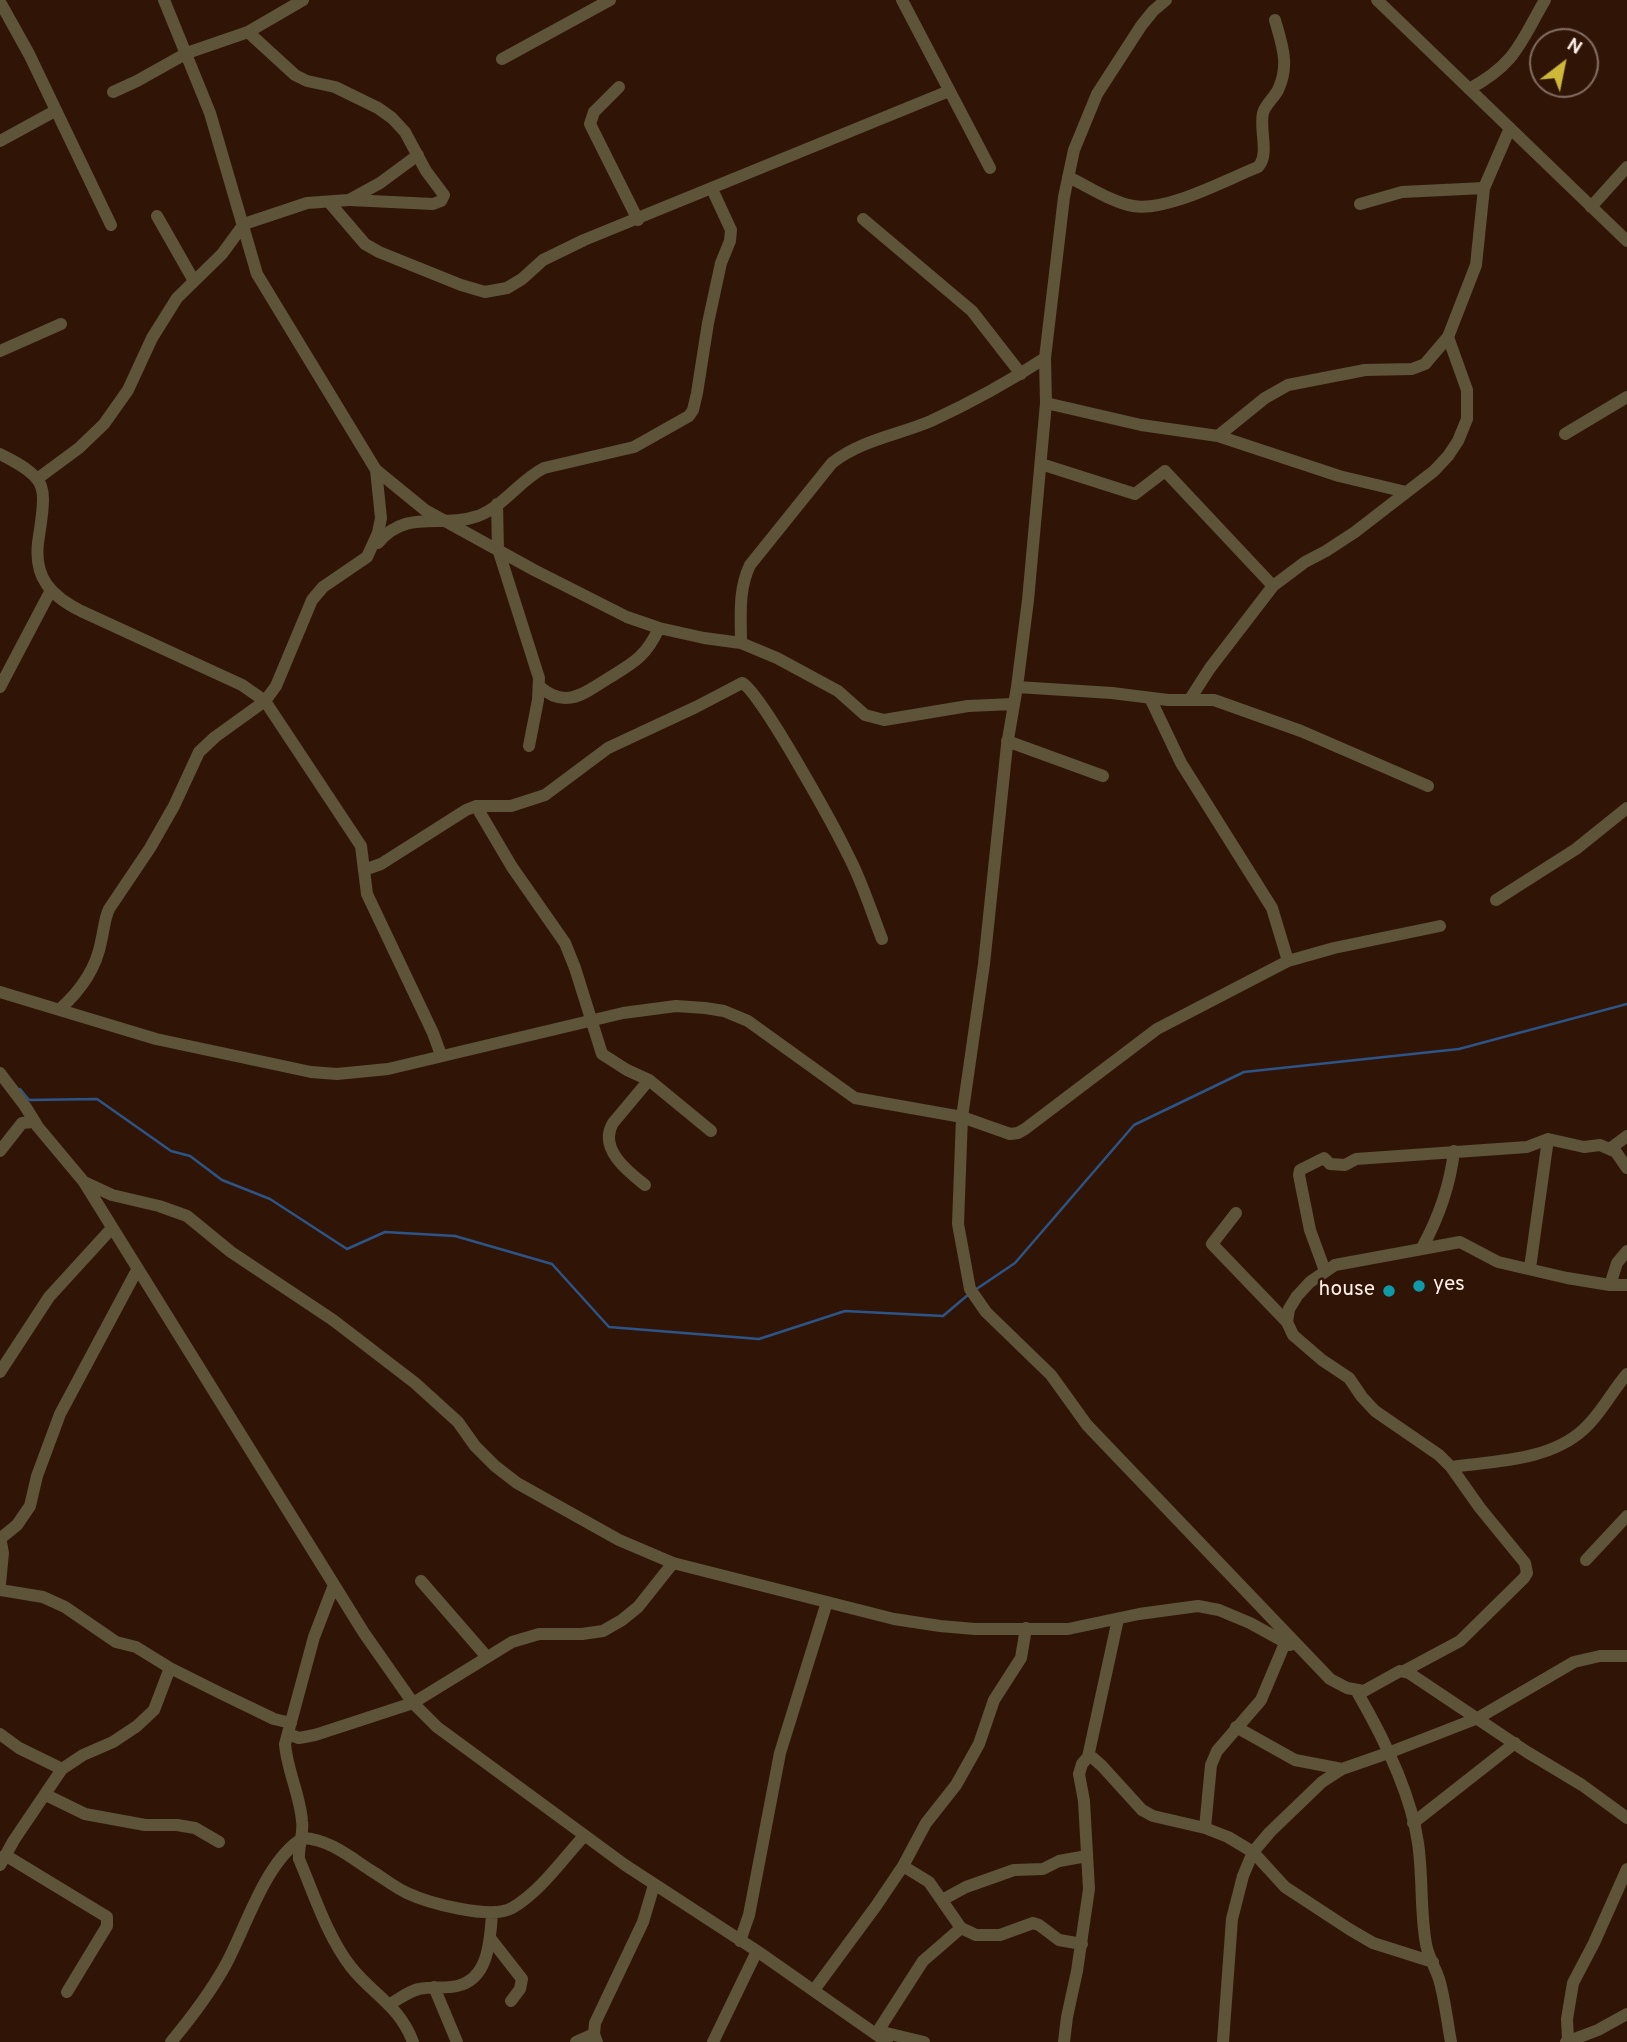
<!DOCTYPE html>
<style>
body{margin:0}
#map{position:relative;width:1627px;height:2042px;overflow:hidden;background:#301507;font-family:Overpass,sans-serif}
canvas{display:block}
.north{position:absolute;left:1529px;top:28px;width:70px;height:70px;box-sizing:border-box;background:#301507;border:2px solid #836c61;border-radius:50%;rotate:32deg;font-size:19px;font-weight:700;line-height:28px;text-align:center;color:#ffefe8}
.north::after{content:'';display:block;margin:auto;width:24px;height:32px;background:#ceb837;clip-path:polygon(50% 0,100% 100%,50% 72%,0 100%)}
</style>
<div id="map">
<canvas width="1627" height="2042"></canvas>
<div class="north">N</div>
</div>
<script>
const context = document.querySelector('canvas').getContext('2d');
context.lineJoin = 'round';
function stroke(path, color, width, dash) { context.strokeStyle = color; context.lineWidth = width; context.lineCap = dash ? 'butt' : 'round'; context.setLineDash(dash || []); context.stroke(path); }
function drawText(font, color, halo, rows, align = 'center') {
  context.font = font + ' Overpass,sans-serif'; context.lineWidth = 5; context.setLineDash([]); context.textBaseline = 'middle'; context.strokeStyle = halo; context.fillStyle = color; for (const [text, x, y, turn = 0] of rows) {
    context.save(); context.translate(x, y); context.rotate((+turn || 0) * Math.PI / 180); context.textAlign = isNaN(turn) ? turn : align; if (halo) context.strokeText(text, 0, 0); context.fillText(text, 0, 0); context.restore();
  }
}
stroke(new Path2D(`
 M20,1089L29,1100L97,1099L171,1151L190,1156L222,1180L270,1199L347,1249L385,1232L455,1236L552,1264L609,1327L759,1339L845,1311L943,1316L969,1294
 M975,1290L1015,1263L1134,1125L1244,1072L1459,1049L1627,1004`), '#2c5486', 2.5);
stroke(new Path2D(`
 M902,0L990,168
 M1166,0L1153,11L1141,26L1097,94L1074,150L1064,197L1045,358L1046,403L1028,600L1017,687L1007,745L984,964L962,1117L958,1224L970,1289L986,1312L1051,1375L1087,1425L1330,1679L1347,1688L1364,1691L1400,1671L1409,1673L1527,1752L1582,1785L1627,1818
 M1377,0L1627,241
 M0,2L29,54L111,225
 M248,32L303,0
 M502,59L610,0
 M619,87L594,112L590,124L638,220
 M1469,89C1516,64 1520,43 1545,0
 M113,92L137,81L187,53L248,32L295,75L307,81L335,87L378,108L392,118L405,132L426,171L444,195L441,201L433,204L350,200
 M0,141L55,111
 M1068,177C1088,186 1111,202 1133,206C1167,212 1225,180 1258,167C1270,154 1259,130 1263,113C1265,105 1274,98 1278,90C1290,65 1282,45 1275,20
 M329,202L365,244L379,252L461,285L485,292L507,288L522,279L543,260L584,240L949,91
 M1360,204L1402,192L1484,188
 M1591,207L1627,167
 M157,216L194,281
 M863,219L972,311L1021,374
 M0,351L61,324
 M1046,403L1141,425L1218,436L1339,476L1406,492
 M1565,434L1627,397
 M1218,436L1265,398L1288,385L1365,370L1412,369L1425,364L1448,337L1476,265L1484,188L1510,128
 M0,454C12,460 28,468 36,478C41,483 43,492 43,499C43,514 40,528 38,543C34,578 51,596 81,611L242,685L265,701L361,846L367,894L433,1033L441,1055
 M1041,464L1135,494L1165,471L1273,586
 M376,470L425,510L534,570L627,617L659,628L704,638L741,643L777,658L838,691L865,715L884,720L968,706L1013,704
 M37,479L79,448L104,424L128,390L152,338L177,298L222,254L244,224L307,203L349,200L380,183L418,155
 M497,504L498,549L539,678L538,700L529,746
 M378,543C406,508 441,529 478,516C504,506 520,480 544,468L634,447L689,416L693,410L697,393L708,323L721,263L730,241L731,230L712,189
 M741,643C741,616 738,590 750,565L832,463C861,440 898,435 931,421C970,403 1010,381 1045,358
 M539,686C563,708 581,696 604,681C631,664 645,659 659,628
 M0,687L50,592
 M1017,687L1112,693L1168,700H1214L1301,731L1428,786
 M1150,698L1181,763L1272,908L1288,961
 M1190,699L1210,668L1273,586L1305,562L1326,551L1355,532L1434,471L1448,456L1458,441L1467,419V390L1448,337
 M1007,741L1103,776
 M476,806L512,867L565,943L575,968L602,1054L627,1070L649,1080L711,1131
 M364,870L381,864L466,810L476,806H511L545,795L608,748L696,707L742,683C759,689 836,830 848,855C862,881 871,911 882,939
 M1496,900L1576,849L1627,808
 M0,992L156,1039L311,1072L337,1074L388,1069L623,1013L676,1006L705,1008L724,1011L748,1021L855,1098L962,1117L1010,1134L1018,1133L1025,1129L1157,1029L1288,961L1334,948L1440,926
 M60,1009C80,991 96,969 101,942C104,930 104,920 109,909L150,848L174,806L199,752L215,737L265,701L276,686L312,600L323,587L367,557L378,533L381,518L376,470L257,274L210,113L164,0
 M0,1073L25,1106L38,1127L84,1182L364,1633L413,1703L437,1727L625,1865L757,1951L887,2042
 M1611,1148L1627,1136
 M0,1151L22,1123L34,1122
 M84,1182L112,1195L159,1206L187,1216L231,1252L333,1320L415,1383L458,1422L475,1446L495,1466L517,1483L619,1540L673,1563L894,1619L940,1626L975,1629H1068L1139,1614L1198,1606L1219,1610L1250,1623L1290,1645
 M645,1185C627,1171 598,1148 613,1123L649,1080
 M1236,1213L1212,1244L1287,1322
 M1422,1248C1439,1217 1450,1186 1454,1151
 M1530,1268L1548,1139
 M1325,1271L1310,1230L1299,1175L1300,1170L1324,1158L1330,1164L1345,1165L1356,1159L1527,1147L1548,1139L1584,1147L1600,1145L1616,1152L1627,1168
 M1610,1285L1617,1263L1627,1251
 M0,1372L49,1297L112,1228
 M1451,1467C1494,1461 1550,1461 1584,1429C1601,1414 1612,1391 1627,1374
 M0,1537L3,1553L0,1584
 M1,1538L17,1525L30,1506L37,1476L60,1414L137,1270
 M1586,1560L1627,1516
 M421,1581L487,1657
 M334,1585L314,1637L285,1744C287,1770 300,1795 302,1821C304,1835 298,1845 299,1859C314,1894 327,1936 351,1967C373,1995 399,2005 413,2042
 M0,1590L43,1597L65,1607L116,1642L136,1647L170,1668L220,1693L274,1719L291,1723
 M1404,1671L1460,1641L1524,1578L1527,1573L1525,1563L1480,1508L1451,1467L1439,1455L1375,1411L1362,1397L1349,1378L1322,1360L1293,1335L1287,1322L1289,1309L1297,1296L1310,1282L1335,1265L1460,1242L1498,1262L1567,1278L1610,1285H1627
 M1356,1690C1381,1733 1411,1793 1418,1843C1423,1876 1420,1911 1426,1944C1428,1956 1435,1967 1439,1979C1445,1999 1447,2021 1451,2042
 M1236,1727L1295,1760L1342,1769
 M0,1734L19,1748L62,1769
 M288,1734L299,1738L315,1735L413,1703L512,1642L539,1634H582L603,1631L622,1620L638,1607L673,1563
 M1088,1757L1093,1758L1102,1766L1142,1810L1153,1816L1205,1828L1228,1837L1253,1852L1285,1887L1349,1929L1373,1943L1433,1962
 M46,1795L85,1814L145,1825H177L195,1828L219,1842
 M1413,1823L1515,1743
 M1205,1828L1211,1765L1217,1751L1261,1700L1285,1643
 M5,1855L107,1917V1926L67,1992
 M0,1865L14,1840L62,1769L83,1755L113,1742L137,1726L154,1710L170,1668
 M903,1866L929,1882L961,1928L976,1935H1000L1033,1923L1039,1925L1059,1940L1082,1944
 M942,1900L966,1887L1014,1870L1043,1869L1059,1861L1087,1856
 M490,1938L522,1979L520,1989L511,2001
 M740,1941L749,1915L780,1753L827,1602
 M434,1987L457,2042
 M814,1990L876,1906L903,1866L926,1823L956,1785L979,1744L994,1700L1021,1658L1026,1628
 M390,2004C399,1999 409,1991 419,1989C432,1986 445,1989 457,1986C489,1979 490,1940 492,1914
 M878,2031L923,1961L961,1928
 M878,2031L924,2042
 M1568,2040L1567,2019L1573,1983L1594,1943L1627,1869
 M171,2042C191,2018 210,1993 225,1966C246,1928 265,1861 303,1838C328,1839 349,1856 370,1870C382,1877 394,1887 407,1893C428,1903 491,1920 512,1908C540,1892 562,1860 584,1836
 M576,2042L594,2034
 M597,2042L594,2034L595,2023L643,1922L654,1885
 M713,2042L757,1951
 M1064,2042L1067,2017L1077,1971L1089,1889L1084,1801L1079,1774L1082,1764L1088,1757L1118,1619
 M1223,2042L1232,1919L1243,1876L1253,1852L1270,1832L1322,1782L1342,1769L1388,1753L1478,1718L1574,1662L1600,1656H1627
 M1566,2042L1598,2030L1627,2014`), '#5d5439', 12);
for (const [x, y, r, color] of [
 [1419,1286,7,"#0f9aa8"],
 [1389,1291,7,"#0f9aa8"]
]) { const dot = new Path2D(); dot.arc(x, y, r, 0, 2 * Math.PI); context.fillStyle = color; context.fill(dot); stroke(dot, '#301507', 2.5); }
drawText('21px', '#ffefe8', '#301507', [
 ["yes",1433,1286],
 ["house",1375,1291,"right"]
], 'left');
</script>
